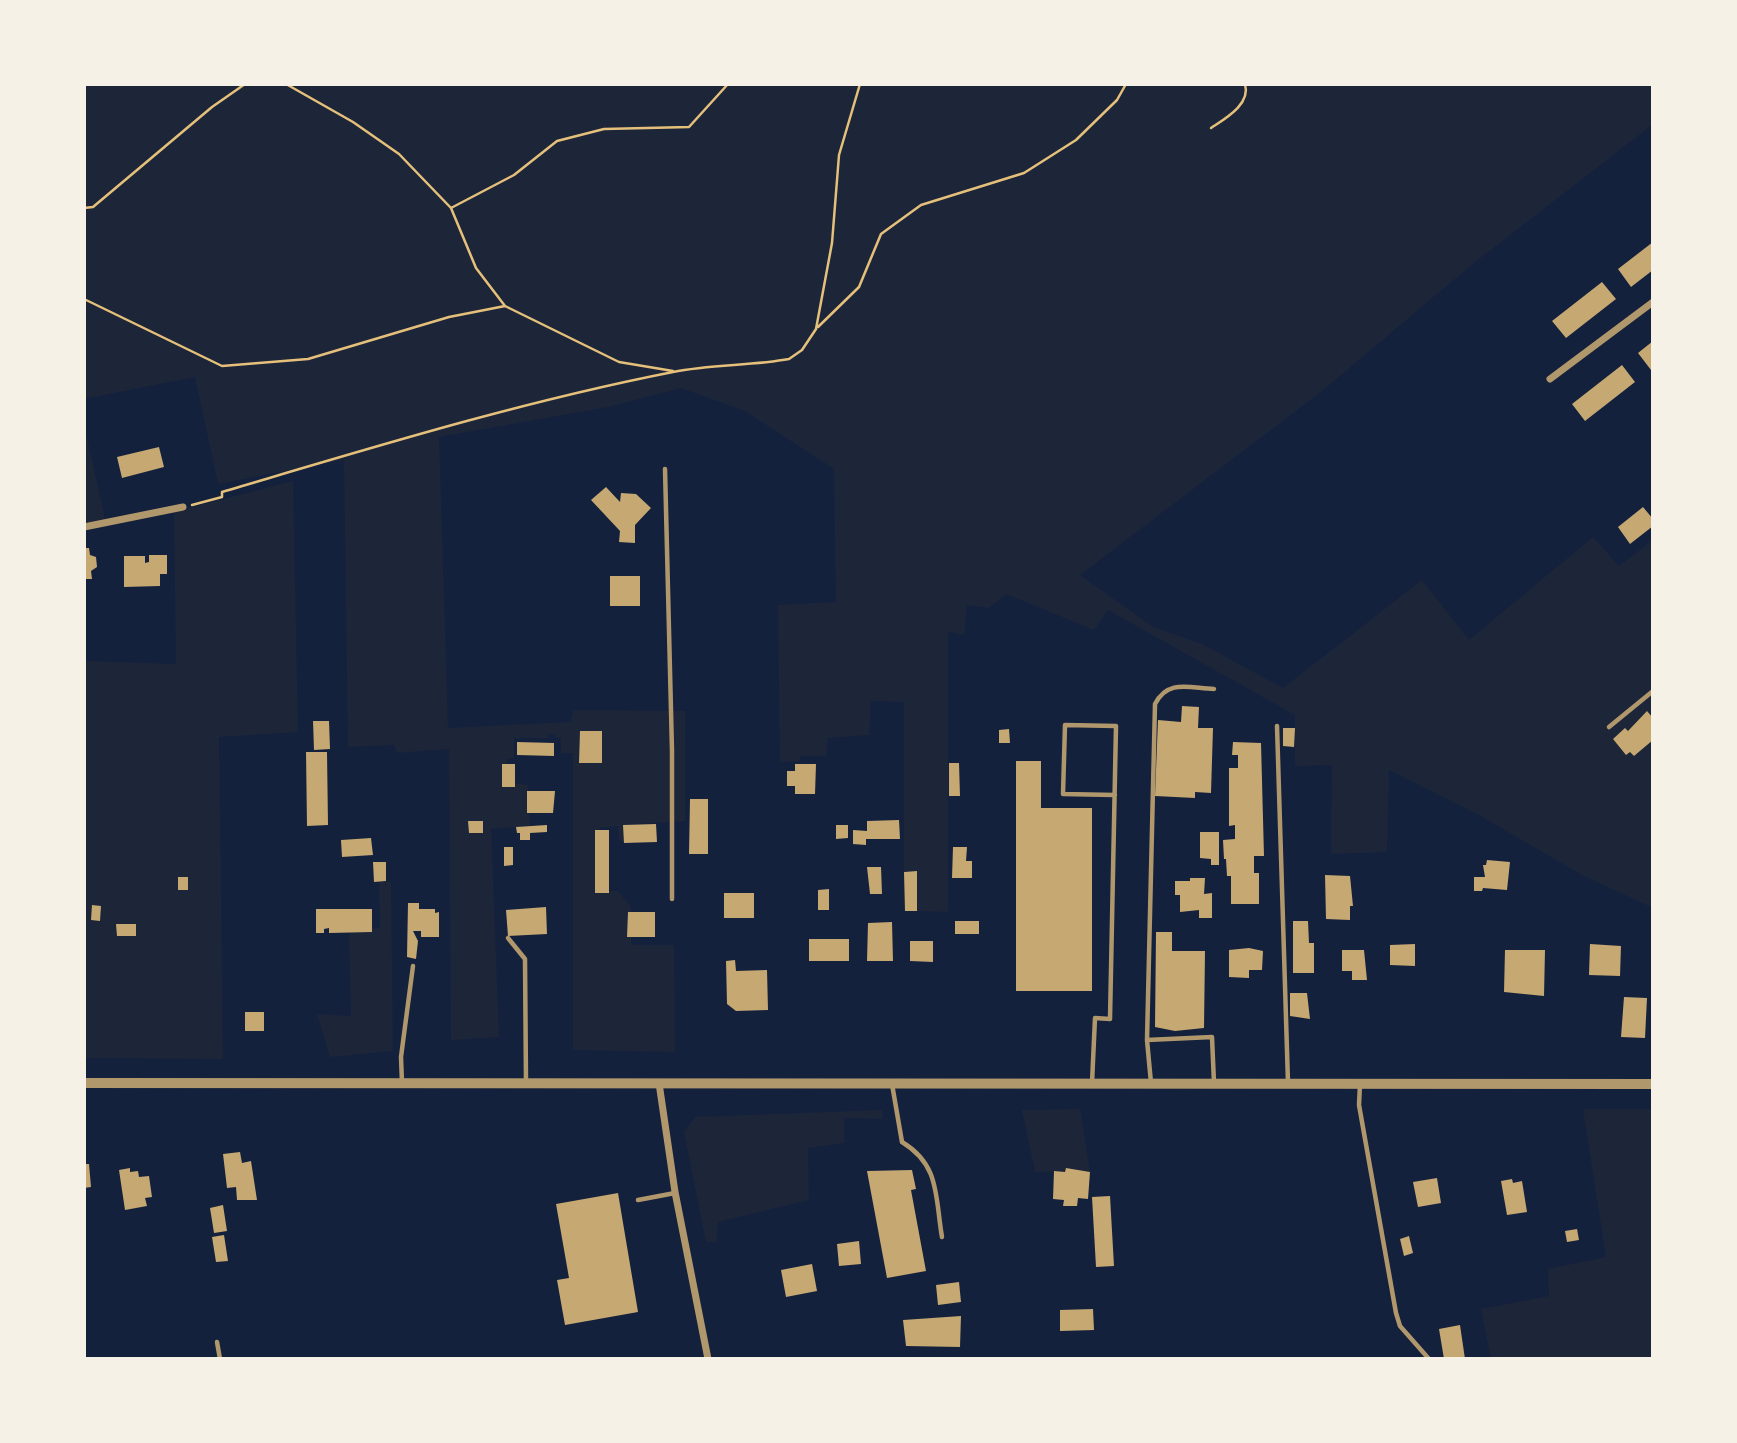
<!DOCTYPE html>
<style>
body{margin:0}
#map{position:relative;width:1737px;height:1443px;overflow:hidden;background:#14213d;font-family:Helvetica,sans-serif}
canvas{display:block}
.frame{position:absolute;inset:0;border:86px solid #f6f1e7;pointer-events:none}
</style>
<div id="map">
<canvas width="1737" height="1443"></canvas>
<div class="frame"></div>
</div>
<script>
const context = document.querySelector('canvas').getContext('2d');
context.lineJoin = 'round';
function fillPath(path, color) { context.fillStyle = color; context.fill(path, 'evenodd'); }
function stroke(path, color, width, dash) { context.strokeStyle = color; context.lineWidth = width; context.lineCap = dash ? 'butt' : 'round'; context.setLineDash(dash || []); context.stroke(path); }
fillPath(new Path2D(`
 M84,84H1653V124L1474,263L1322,391L1080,575L1153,627L1202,644L1283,688L1422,580L1469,640L1593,537L1619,566L1653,540V908L1582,875L1479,815L1389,770L1387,852L1331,854L1332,765L1295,766V715L1108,610L1094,630L1006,594L989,608L967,605L964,635L948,632V912L917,911L916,871L904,872V702L871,701L869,735L828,738L826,756H800V761L780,762L778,605L836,602L834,469L745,411L681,388L608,407L439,437L448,728L571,722L573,710L685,711V821L624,825V843L619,840L618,826L599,828L602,891H618L631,907V945H674L675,1052L573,1050V753H561V738L555,737V734H548V738H514V758L507,759V782L528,785L530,826L491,829L499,1037L451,1040L449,749L397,753L394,745L348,747L344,460L218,484L195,377L84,399Z
 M84,425L107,527L84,530Z
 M293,481L298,732L219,737L223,1059L84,1058V661L176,664L174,512Z
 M379,882H391L393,1051L330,1057L317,1014L351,1016L349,929L380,928Z
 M1080,1109L1090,1172L1066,1168L1065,1172H1035L1022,1110Z
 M1583,1109H1653V1359H1491L1481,1309L1549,1296L1548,1269L1606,1257Z
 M882,1110L883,1119L844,1118V1143L808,1148L809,1200L718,1222L716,1242H706L684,1132L695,1117Z`), '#1d2539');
fillPath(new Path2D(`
 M1653,242V270L1631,287L1618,269Z
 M1602,282L1616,299L1566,338L1552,321Z
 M1653,341V368L1651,370L1638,353Z
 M1622,365L1635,382L1585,421L1572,404Z
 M159,447L164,467L122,478L117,457Z
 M606,487L620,502L621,493L636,494L651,508L635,525V543L619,542L620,531L591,500Z
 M1643,507L1653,519V526L1630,544L1618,527Z
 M84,548H89L90,555L96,557L97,567L91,571L92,579H84Z
 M149,555H167V574H160V586L124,587V556H145V563L149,562Z
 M610,576H640V606H610Z
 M1182,706L1199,707L1198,728H1213L1211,793L1195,792V798L1155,796L1158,720L1181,722Z
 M1647,711L1653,718V740L1634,756L1630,752L1626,755L1613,739L1625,728L1628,731Z
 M313,721H329L330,749L314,750Z
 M1283,728H1295L1294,747L1283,746Z
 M1009,729L1010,743H999V730Z
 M580,731H602V763H579Z
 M517,742L554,743V756L517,755Z
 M1233,742L1261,743L1264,856H1254V873H1259V904H1231V876H1227L1226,859H1224L1223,840L1235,839V825L1229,826V768H1238V755H1232Z
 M306,752H327L328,825L307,826Z
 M1016,761H1041V808H1092V991H1016Z
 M949,763H959L960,796H949Z
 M502,764H515V787H502Z
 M795,764H816L815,794H795V786H787V771H795Z
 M527,791H555L553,813H527Z
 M690,799H708V854H689Z
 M899,820L900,839H866V845L853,844V830L867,831V821Z
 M468,821H483V833H469Z
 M656,824L657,842L624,843L623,825Z
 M547,825V832L530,833V840H520V833H517L516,827Z
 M836,825H848V838L836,839Z
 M595,830H609V893H595Z
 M1200,832H1219V865H1211V859L1200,858Z
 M371,838L373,855L342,857L341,840Z
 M504,847H513V865L504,866Z
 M953,847H967L966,861H972V878H952Z
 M1487,860L1510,862L1507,890L1483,888L1482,891H1474V877H1485L1483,865H1486Z
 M373,862H386V881L374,882Z
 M867,867H881L882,894H870Z
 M917,871V911H905L904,872Z
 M1325,875L1350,876L1353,906H1350V920L1326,919Z
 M178,877H188V890H178Z
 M1190,878H1205L1204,894L1212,893V918H1199V910L1180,912V895H1175V881H1190Z
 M829,889V910H818V890Z
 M724,893H754V918H724Z
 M408,903H419V909H435V913L439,912V937H421V931H413L418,941L416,959L407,957Z
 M92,905L101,906L100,921L91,920Z
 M546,907L547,934L508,936L506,910Z
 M316,909H372V932L329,933V928L324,929V933H316Z
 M628,912H655V937H627Z
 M955,921H979V934H955Z
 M1293,921H1308L1309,943H1314V973H1293Z
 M892,922L893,961H867L868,923Z
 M116,924H136V936H117Z
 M1156,932H1172V951H1205L1204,1028L1175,1031L1155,1027Z
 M809,939H849V961H809Z
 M910,941H933V962L910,961Z
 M1415,944V966L1390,965V945Z
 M1590,944L1621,946L1620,976L1589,975Z
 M1249,948L1263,951L1262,970H1249V978L1229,977V950Z
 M1342,950H1364L1367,980H1352V971H1342Z
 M1505,950H1545L1544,996L1504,992Z
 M735,960L736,971L767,970L768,1010L736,1011L727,1004L726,961Z
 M1290,993H1307L1310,1019L1290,1016Z
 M1624,997L1647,998L1645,1038L1621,1037Z
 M245,1012H264V1031H245Z
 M240,1152L242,1163L251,1161L257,1200H237L236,1187L227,1188L223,1154Z
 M84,1164H89L91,1187L84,1188Z
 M130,1168V1172L138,1171L139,1177L149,1176L152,1197L145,1198L147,1206L125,1210L119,1170Z
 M1066,1168L1090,1172L1088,1199L1078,1198L1077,1206H1063L1064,1200L1053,1199L1054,1171L1065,1172Z
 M912,1170L916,1189L911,1190L926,1271L887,1278L867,1171Z
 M1437,1178L1441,1203L1418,1207L1413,1182Z
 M1512,1179L1513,1183L1522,1181L1527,1212L1507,1215L1501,1181Z
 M618,1193L638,1312L565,1325L557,1280L569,1278L556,1204Z
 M1110,1196L1114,1266L1096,1267L1092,1197Z
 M223,1205L227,1231L214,1233L210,1208Z
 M1577,1229L1579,1240L1567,1242L1565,1231Z
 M224,1235L228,1261L216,1262L212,1237Z
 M1409,1236L1413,1253L1404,1256L1400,1239Z
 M859,1241L861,1264L839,1266L837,1244Z
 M812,1264L817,1291L786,1297L781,1270Z
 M959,1282L961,1302L938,1305L936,1285Z
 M1093,1309L1094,1330L1060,1331V1310Z
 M961,1316L960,1347L906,1346L903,1320Z
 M1460,1325L1465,1359H1444L1439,1329Z`), '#c6a872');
stroke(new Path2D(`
 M286,84L353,122L399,154L451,208L476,268L505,306L619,362L673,371
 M1211,128C1226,118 1251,104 1245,84
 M84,208L93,207L212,107L245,84
 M451,208L514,175L557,141L604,129L689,127L728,84
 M84,299L222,366L308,359L449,317L505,306
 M818,327L859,287L881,234L921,205L1024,173L1076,140L1117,100L1126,84
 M192,505L222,497V492C371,448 520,402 673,372C711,364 751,366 789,359L802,350L816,329L832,243L839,155L860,84`), '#e5c07b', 2.5);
stroke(new Path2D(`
 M665,469L672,751V899
 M1277,726L1288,1083
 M1609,727L1653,691
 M508,938L525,959L526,1082
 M1147,1040L1212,1037L1214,1083
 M402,1083L401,1057L413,966
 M1092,1083L1095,1018L1110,1019L1116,726L1065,725L1063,794L1115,795
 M1151,1083L1147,1040L1155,704C1168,679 1189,688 1214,689
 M892,1084L902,1142C940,1165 935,1196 942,1237
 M1360,1084L1359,1105L1396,1313L1400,1326L1429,1359
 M638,1200L675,1193
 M217,1342L220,1359`), '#b1986c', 4.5);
stroke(new Path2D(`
 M1550,379L1653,302
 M84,527L183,507
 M659,1083L675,1192L708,1359`), '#b1986c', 7);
stroke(new Path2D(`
 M84,1083L1653,1084`), '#b1986c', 10);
</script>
